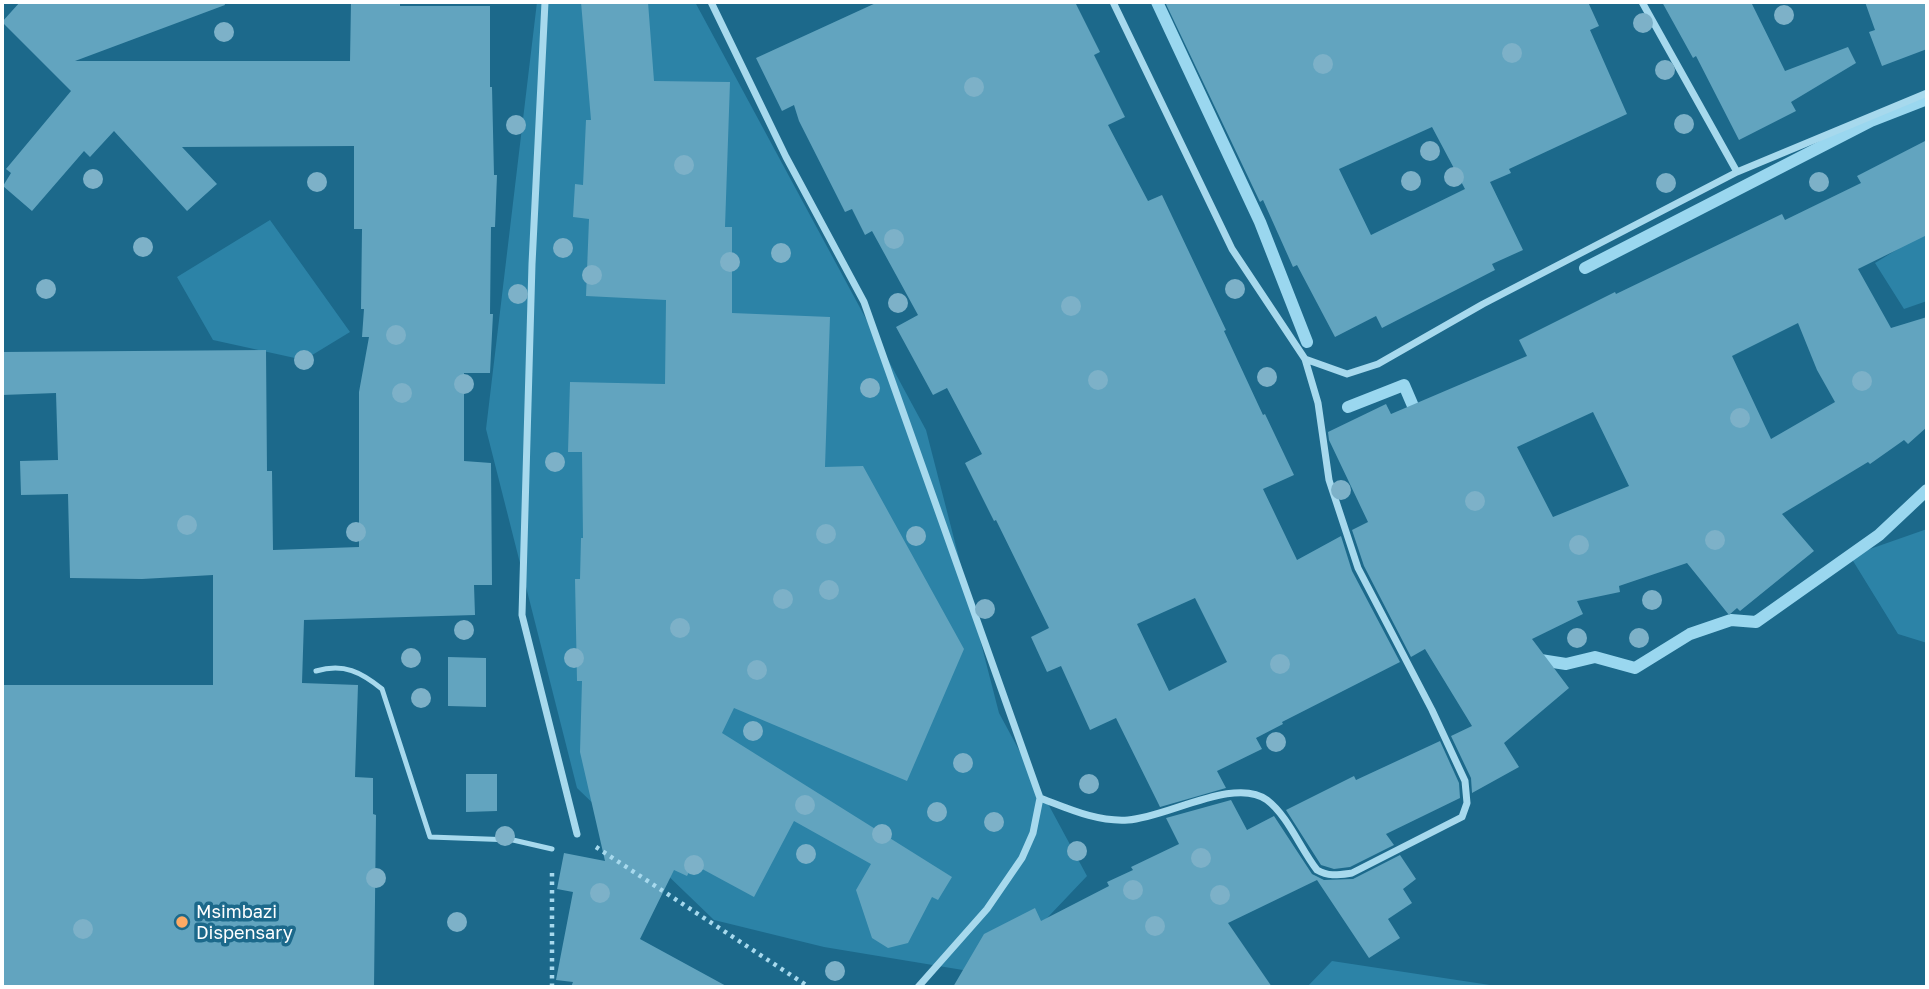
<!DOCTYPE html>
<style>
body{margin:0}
#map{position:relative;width:1929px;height:989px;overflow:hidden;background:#1c698b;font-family:"Golos Text",sans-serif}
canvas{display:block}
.frame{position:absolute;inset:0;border:4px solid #fff;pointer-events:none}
</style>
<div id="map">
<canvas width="1929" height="989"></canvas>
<div class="frame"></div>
</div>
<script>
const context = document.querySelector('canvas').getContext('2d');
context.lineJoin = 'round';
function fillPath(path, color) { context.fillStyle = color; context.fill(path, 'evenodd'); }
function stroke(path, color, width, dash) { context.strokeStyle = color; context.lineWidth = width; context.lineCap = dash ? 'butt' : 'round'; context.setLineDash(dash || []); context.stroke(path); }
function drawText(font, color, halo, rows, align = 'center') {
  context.font = font + ' "Golos Text",sans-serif'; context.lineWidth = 7; context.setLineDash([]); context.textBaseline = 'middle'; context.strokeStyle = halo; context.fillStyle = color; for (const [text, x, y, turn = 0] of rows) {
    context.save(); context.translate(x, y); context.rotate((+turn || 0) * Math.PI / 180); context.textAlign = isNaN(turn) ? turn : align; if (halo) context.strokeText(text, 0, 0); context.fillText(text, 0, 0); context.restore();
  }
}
fillPath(new Path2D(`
 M537,2H695L926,430L999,713L1087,876L993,975L824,947L714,920L577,788L486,429Z
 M270,220L350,332L304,360L213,340L177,277Z
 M1927,231V301L1904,309L1875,263Z
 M1927,529V643L1898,634L1850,556Z
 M1332,961L1503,987H1307Z`), '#2c83a7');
stroke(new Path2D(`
 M1157,2L1260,222L1307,342
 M1585,268L1871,121L1927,99
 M1348,407L1404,385L1419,420
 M1534,659L1566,664L1595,657L1635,668L1690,634L1731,620L1756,622L1879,535L1927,490`), '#9ad7ef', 12);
fillPath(new Path2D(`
 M20,2H224L225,5L75,61H350L351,2H400V6H490V87H492L494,175H497L495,227H491L490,314H493L490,373H464V461L491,463L492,585H474L475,615L304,620L302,683L358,685L355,777L373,778V814L376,815L374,987H2V685H213V575L142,579L70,578L68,494L21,495L20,461L58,460L56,393L2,395V352L266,350L267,471H272L273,550L359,547V392L369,337H362L364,309H361L362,229H354V146L182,147L217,184L187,211L114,131L90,157L84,151L32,211L3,186L11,173L6,169L71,91L2,22Z
 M581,2H648L654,81L730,82L725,227H732V313L830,317L825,467L863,466L964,649L907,781L734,708L722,733L952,877L938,900L932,897L908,943L888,948L872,938L856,890L871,864L794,821L754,897L693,864L687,876L674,870L640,939L728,987H571L573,982L556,980L573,892L557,889L564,853L605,861L580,752L582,681H577L575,579H580L581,538H583L582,452H568L570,382L665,384L666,300L586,296L589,219L573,217L575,184L583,185L586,120H591Z
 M878,2H1075L1100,52L1094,55L1125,117L1108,125L1148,201L1162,195L1226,330L1224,331L1263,415L1265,414L1294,475L1263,489L1297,560L1341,536L1352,571L1400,662L1282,722L1283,724L1256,738L1262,749L1217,771L1226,788L1160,807L1116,718L1090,730L1061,666L1047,672L1031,637L1049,628L996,520L994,521L965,463L982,454L947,388L933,395L896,327L918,315L872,231L865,235L852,209L845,212L799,121L794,105L782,111L756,58ZM1195,598L1227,662L1169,691L1137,624Z
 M1165,2H1588L1599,26L1590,30L1627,114L1509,169L1511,173L1490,182L1523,250L1492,264L1495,270L1382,328L1376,316L1335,337L1297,265L1293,267L1263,200L1260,202ZM1432,127L1465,189L1371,235L1339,169Z
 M1662,2H1751L1785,71L1848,47L1856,63L1791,102L1796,111L1739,140L1696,56L1693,58Z
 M1865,2H1927V49L1882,66L1869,32L1875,30Z
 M1927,140V235L1858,269L1891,328L1927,317V427L1908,444L1904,440L1870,464L1868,462L1782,514L1814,551L1740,611L1737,608L1729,615L1687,563L1619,586L1620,592L1577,601L1583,614L1532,639L1569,688L1504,743L1519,767L1472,793L1471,778L1451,736L1472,726L1425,649L1411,657L1364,566L1352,530L1368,522L1329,440L1328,432L1386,404L1391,414L1527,356L1519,340L1615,292L1616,294L1782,214L1785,220L1861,183L1857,176ZM1798,323L1817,370L1835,402L1771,439L1732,356ZM1593,412L1629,486L1553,517L1517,447Z
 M448,657L486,658V707L448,706Z
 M1440,741L1459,783L1460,798L1386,834L1394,845L1350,867L1334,869L1321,865L1286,810L1354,776L1356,780Z
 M466,774H497V811L466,812Z
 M1231,800L1247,830L1274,816L1312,874L1324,880L1353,879L1400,855L1416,879L1403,889L1412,903L1388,919L1400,938L1369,958L1317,880L1228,923L1272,987H953L984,934L1035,908L1041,921L1109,886L1107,882L1133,870L1131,867L1179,844L1166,818Z`), '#62a4bf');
stroke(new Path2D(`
 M596,847L809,987
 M552,987V872`), '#a7d9ed', 4.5, [3.5, 5]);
stroke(new Path2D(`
 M316,671C344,663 361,672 382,689L430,837L513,840L552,849`), '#a7d9ed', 5);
stroke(new Path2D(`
 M545,2L532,264L522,615L577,834
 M711,2L786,157L864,302L1040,798L1033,833L1022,858L987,909L918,987
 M1113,2L1232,249L1305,359L1347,374L1378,364L1483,304L1737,172L1927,93
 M1642,2L1737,172
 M1040,798C1069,809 1097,822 1128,820C1166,818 1235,776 1267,800C1288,816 1300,848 1317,870C1329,877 1338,875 1352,873L1462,817L1467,803L1465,781L1432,710L1358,568L1329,480L1318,403L1305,359`), '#a7d9ed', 7);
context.fillStyle = '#7db1c8';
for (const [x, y] of [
 [1784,15],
 [1643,23],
 [224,32],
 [1512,53],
 [1323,64],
 [1665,70],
 [974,87],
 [1684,124],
 [516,125],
 [1430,151],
 [684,165],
 [1454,177],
 [93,179],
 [1411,181],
 [317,182],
 [1819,182],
 [1666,183],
 [894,239],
 [143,247],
 [563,248],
 [781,253],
 [730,262],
 [592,275],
 [46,289],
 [1235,289],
 [518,294],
 [898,303],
 [1071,306],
 [396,335],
 [304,360],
 [1267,377],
 [1098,380],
 [1862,381],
 [464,384],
 [870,388],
 [402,393],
 [1740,418],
 [555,462],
 [1341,490],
 [1475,501],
 [187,525],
 [356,532],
 [826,534],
 [916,536],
 [1715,540],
 [1579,545],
 [829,590],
 [783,599],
 [1652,600],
 [985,609],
 [680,628],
 [464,630],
 [1577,638],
 [1639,638],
 [411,658],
 [574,658],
 [1280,664],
 [757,670],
 [421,698],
 [753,731],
 [1276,742],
 [963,763],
 [1089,784],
 [805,805],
 [937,812],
 [994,822],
 [882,834],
 [505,836],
 [1077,851],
 [806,854],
 [1201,858],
 [694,865],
 [376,878],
 [1133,890],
 [600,893],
 [1220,895],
 [457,922],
 [1155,926],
 [83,929],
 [835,971]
]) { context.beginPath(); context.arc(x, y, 10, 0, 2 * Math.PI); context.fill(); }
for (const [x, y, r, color] of [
 [182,922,7,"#fdaa65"]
]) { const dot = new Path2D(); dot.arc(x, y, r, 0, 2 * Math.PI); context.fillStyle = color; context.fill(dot); stroke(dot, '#1c698b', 2.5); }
drawText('18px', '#fff', '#1c698b', [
 ["Msimbazi",196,912],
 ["Dispensary",196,933]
], 'left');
</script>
